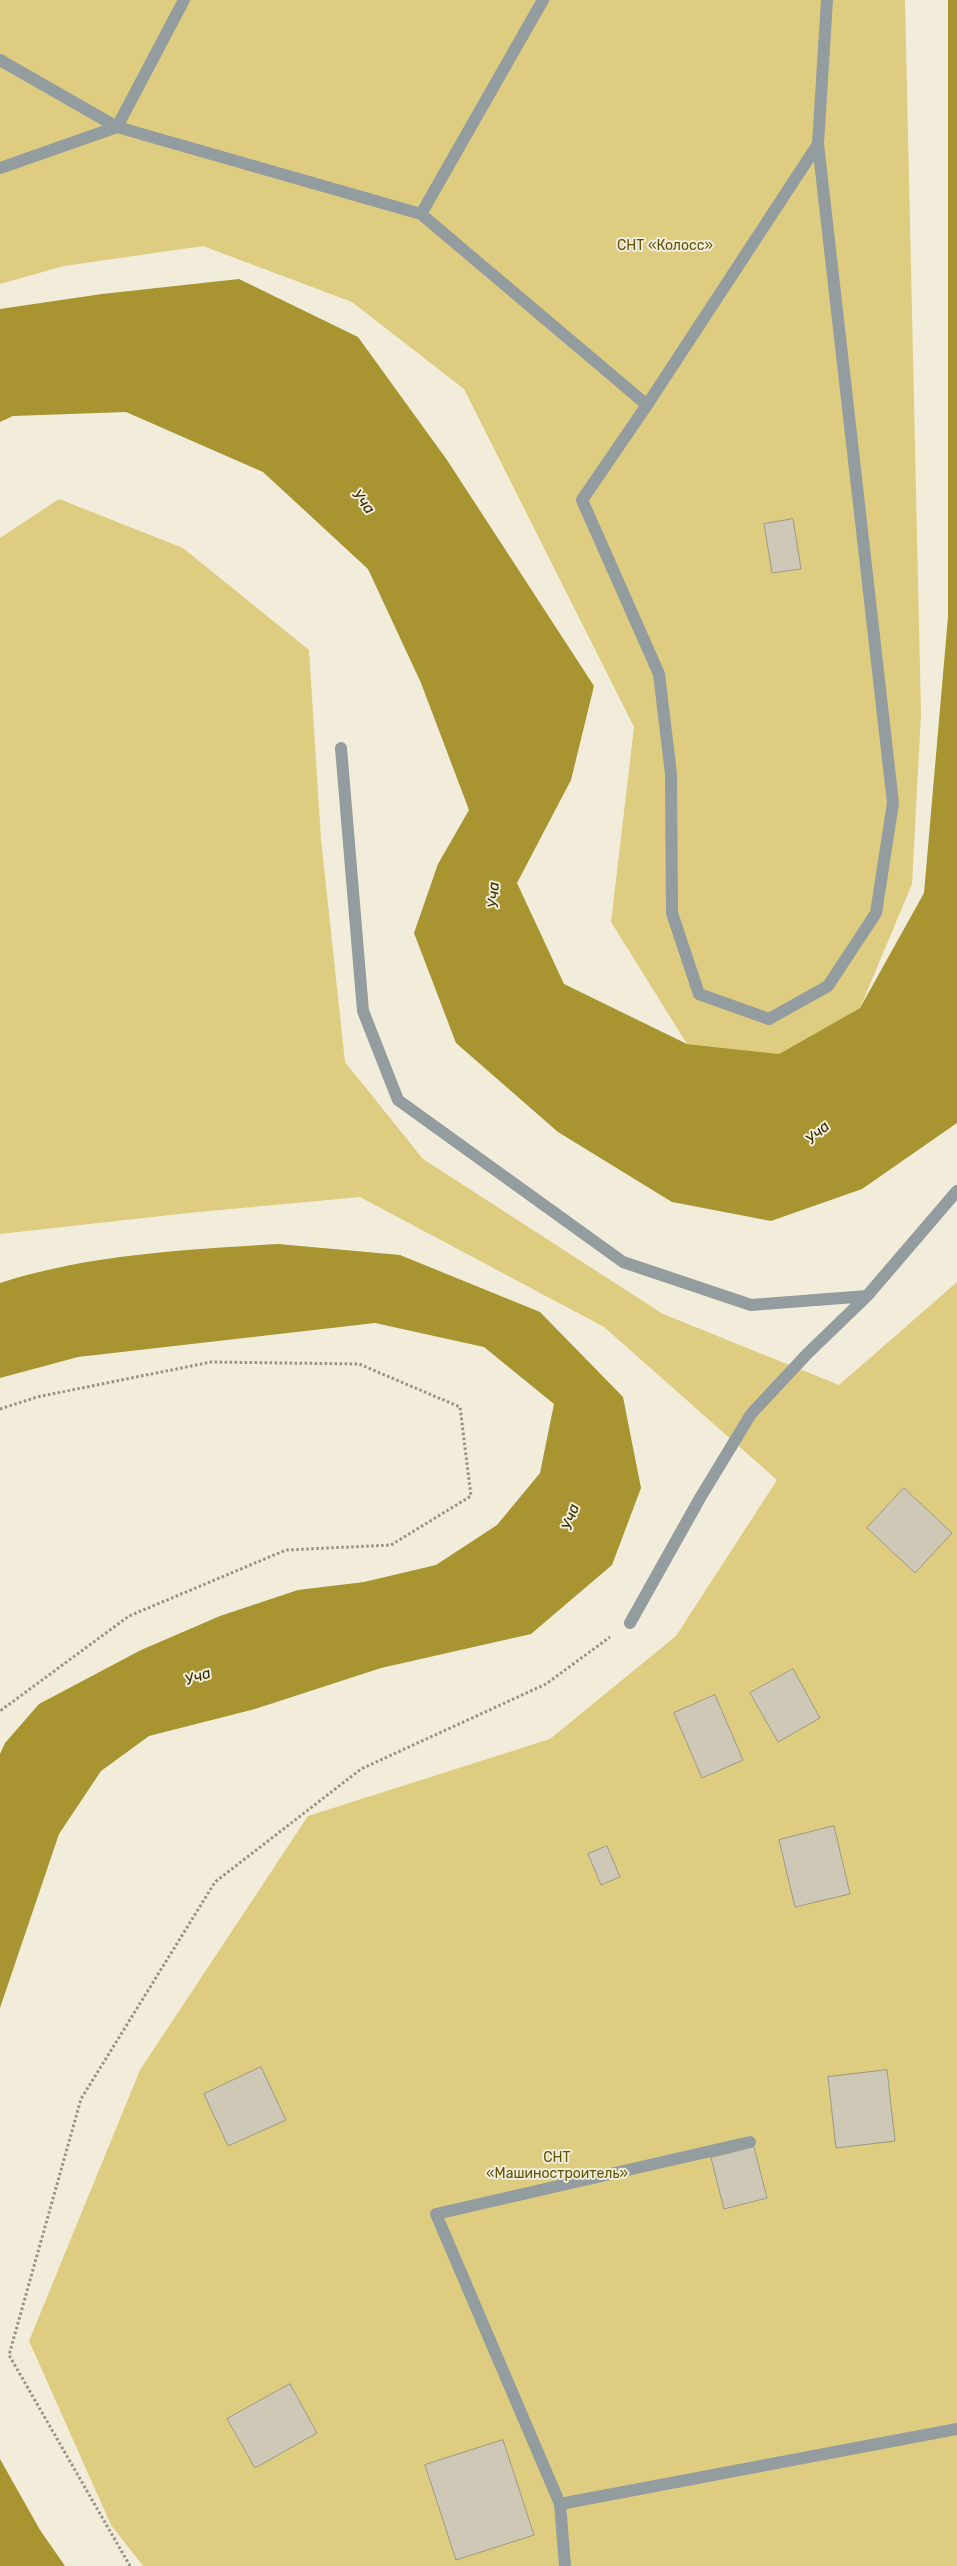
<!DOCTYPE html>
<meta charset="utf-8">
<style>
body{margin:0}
canvas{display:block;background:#f1edda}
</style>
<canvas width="957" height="2566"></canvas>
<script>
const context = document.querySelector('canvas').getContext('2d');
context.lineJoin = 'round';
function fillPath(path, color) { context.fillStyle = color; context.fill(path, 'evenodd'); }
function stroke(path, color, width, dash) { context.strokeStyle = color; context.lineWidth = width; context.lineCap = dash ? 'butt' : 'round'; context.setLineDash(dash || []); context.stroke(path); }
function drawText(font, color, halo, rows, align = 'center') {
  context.font = font + ' Rubik,sans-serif'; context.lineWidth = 4; context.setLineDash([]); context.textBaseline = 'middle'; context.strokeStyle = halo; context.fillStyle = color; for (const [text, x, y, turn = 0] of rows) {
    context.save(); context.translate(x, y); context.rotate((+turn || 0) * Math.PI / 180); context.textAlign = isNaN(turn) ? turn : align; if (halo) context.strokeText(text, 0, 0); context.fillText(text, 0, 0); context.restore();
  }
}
fillPath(new Path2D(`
 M0,0H905L921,714L912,884L860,1008L779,1054L687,1044L611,922L634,727L464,389L352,302L203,246L64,266L0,284Z
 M59,499L183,548L309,650L321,839L345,1062L423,1159L663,1314L839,1385L957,1282V2566H143L111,2525L29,2341L140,2070L308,1816L550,1739L676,1636L777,1480L604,1327L360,1197L188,1213L0,1234V538Z`), '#decd81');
fillPath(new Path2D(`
 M948,0H957V1123L862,1189L771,1221L672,1202L558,1132L456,1043L414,933L438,864L469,810L421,683L368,569L263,472L126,412L13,416L0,422V309L102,294L239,279L358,337L447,460L594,686L571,780L517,883L564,984L687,1044L779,1054L860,1008L924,893L948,617Z
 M278,1244L400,1255L540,1312L623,1397L641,1488L612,1565L531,1634L381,1668L255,1709L149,1736L101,1771L59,1834L0,2008V1754L5,1743L39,1704L141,1650L220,1616L298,1590L364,1582L436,1565L497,1525L540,1473L554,1404L484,1347L375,1323L78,1357L0,1378V1283C90,1254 184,1250 278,1244Z
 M0,2459L40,2530L65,2566H0Z`), '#a89430');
const building = new Path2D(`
 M793,519L801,569L772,573L764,524Z
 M904,1488L952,1533L915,1573L867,1528Z
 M793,1669L820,1718L778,1742L750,1693Z
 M715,1695L743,1760L702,1778L674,1713Z
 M834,1826L850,1894L795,1907L779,1840Z
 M607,1846L620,1877L601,1885L588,1854Z
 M261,2067L286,2120L228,2146L204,2094Z
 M887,2070L895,2141L836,2148L828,2077Z
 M754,2147L767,2198L724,2209L711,2158Z
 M290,2384L317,2433L255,2468L227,2419Z
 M503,2440L534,2535L456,2560L425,2465Z`);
fillPath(building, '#cdc9b6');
stroke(building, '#9c9987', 1);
stroke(new Path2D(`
 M0,1409L37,1397L211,1362L359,1364L460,1407L471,1496L391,1545L286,1550L129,1616L0,1711
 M130,2566L9,2355L81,2099L215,1882L361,1769L546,1684L610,1637`), '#969285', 3, [2.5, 2.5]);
stroke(new Path2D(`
 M0,60L117,127L184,0
 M0,168L117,127L421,214L647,405L818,144
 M421,214L543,0
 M647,405L582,500L659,674L671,774L672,913L699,994L769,1019L828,986L876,913L893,803L818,144L827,0
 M341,748L363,1011L398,1100L623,1262L751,1305L867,1296L957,1191
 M630,1623L700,1498L751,1414L807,1354L867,1296
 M560,2504L957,2429
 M565,2566L560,2504L436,2214L750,2142`), '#939c9f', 12);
drawText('14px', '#625406', '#f1edda', [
 ["СНТ «Колосс»",665,246],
 ["СНТ",557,2158],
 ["«Машиностроитель»",557,2174]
]);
drawText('italic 15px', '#342b01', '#f1edda', [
 ["Уча",363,502,52],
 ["Уча",494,895,-89],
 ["Уча",818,1133,-42],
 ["Уча",571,1517,-72],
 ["Уча",198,1677,-19]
]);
</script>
